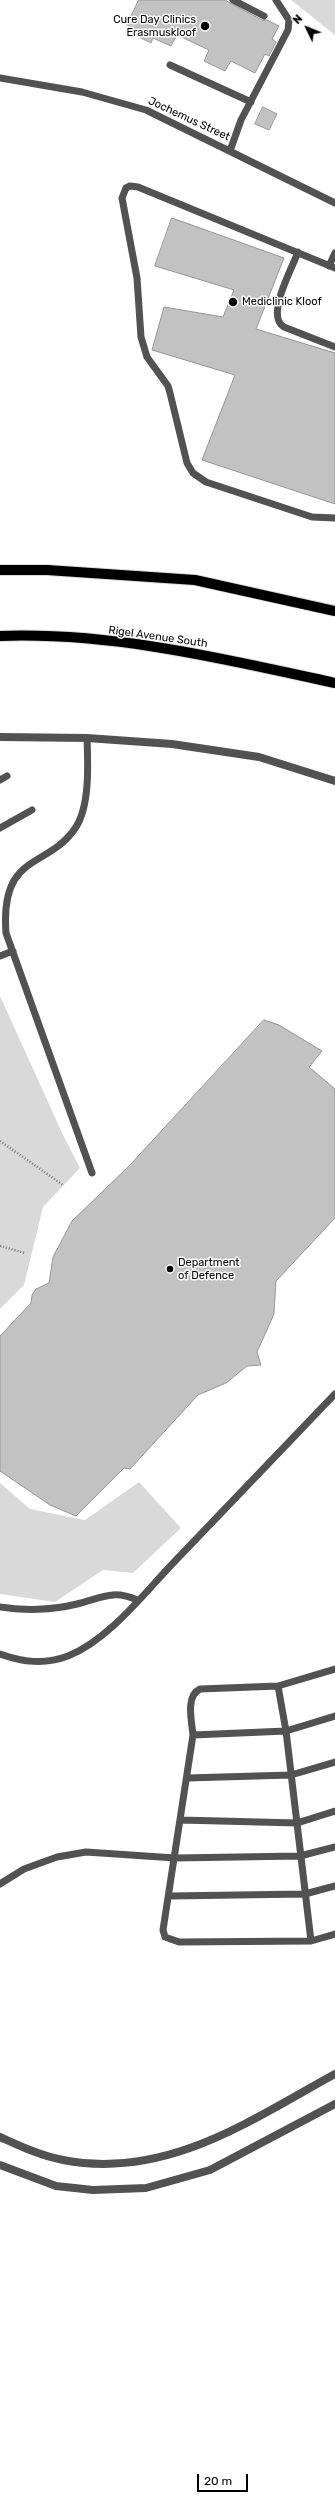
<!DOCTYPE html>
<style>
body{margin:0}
#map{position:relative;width:335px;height:2500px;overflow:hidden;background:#fff;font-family:Rubik,sans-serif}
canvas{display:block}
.north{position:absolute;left:287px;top:8px;width:40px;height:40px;-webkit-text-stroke:3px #fff;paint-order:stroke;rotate:313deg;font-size:11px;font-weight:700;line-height:16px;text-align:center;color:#000}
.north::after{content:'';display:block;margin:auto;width:14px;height:18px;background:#000;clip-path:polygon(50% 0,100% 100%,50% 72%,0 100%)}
.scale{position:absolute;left:197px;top:2474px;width:51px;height:18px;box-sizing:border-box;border:2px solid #000;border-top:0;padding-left:5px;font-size:12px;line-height:14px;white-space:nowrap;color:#000;-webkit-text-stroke:3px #fff;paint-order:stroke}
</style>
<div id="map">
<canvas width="335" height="2500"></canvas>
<div class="north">N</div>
<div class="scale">20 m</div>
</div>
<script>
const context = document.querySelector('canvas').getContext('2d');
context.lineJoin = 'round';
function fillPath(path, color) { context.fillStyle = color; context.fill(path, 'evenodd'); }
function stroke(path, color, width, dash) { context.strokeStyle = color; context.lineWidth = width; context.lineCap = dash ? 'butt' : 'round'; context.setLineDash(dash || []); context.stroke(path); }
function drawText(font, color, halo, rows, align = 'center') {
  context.font = font + ' Rubik,sans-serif'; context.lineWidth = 3; context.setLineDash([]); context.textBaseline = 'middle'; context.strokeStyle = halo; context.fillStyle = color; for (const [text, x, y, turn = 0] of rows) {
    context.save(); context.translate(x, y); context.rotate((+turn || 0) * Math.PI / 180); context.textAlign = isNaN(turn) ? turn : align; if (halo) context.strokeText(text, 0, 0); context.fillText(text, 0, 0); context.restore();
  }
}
fillPath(new Path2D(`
 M291,0H335V35Z
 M0,996L63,1135L80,1168L43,1207L24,1285L0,1309Z
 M139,1482L181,1528L133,1573L103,1570L55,1602L0,1594V1483L30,1509L85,1520Z`), '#d9d9d9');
const building = new Path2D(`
 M139,0H225L262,20H267L279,26L272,39L276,42L269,56L265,54L255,73L231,61L225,71L204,61L209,50L177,35L171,46L153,38L151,43L135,35L138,30L127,25Z
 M263,107L277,114L269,130L255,124Z
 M172,218L284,258L256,329L335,353V504L202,460L235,375L152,350L164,307L223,317L234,290L155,266Z
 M264,1020L279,1025L322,1051L309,1067L335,1089V1218L276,1281L274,1314L257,1352L261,1365L247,1366L226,1383L198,1395L130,1469L124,1468L76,1516L50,1505L0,1471V1336L31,1303L32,1295L36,1289L49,1283L53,1257L72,1221L129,1166Z`);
fillPath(building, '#c2c2c2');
stroke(building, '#969696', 1);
const primary = new Path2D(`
 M0,570H47L195,580L335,611
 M0,636C113,632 225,659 335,683`);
stroke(primary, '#dbdbdb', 12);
stroke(new Path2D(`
 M0,1141L63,1185
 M0,1246L25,1253`), '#747474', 2.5, [1, 2]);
stroke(new Path2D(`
 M233,0L264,16
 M170,65L251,102
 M0,78L82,92L146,110L335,203
 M230,151L241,120L288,30L289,20L276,0
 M298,252C292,269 265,316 284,327L335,347
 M329,266L335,253
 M335,268L138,187L130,186L126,188L122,198L137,278L141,337L147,357L168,386L170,393L187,463L193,473L206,482L312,517L335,518
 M87,738C88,763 90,805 76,827C48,870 0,851 6,933L92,1173
 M0,780L7,776
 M0,828L32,810
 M0,956L13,951
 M0,1607C24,1611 53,1610 77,1604C101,1598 113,1589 137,1600
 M0,1654C23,1662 44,1665 68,1656C109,1640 145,1592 176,1560C229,1505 282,1449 335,1394
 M335,1669L278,1686L200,1689C185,1696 192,1722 193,1735L163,1930L165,1937L179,1942L311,1941L335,1934
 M278,1686L286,1731L311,1941
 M193,1735L286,1731L335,1716
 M187,1778L291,1775L335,1762
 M181,1820L297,1823L335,1811
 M0,1884L24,1869L57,1857L86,1852L175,1858L300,1856L335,1847
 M169,1896L305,1894L335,1886`), '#525252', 7);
stroke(new Path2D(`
 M0,737L87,738L172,744L259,757L335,781
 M0,2137C20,2146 41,2156 63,2160C166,2180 249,2121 335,2074
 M0,2165L56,2186L93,2190L146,2188L210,2170L335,2104`), '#525252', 8);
stroke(primary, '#000', 10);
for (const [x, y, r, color] of [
 [205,26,5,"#000"],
 [233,302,5,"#000"],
 [170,1269,4,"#000"]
]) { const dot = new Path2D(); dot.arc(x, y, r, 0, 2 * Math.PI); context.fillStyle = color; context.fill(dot); stroke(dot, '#fff', 1.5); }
drawText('11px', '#000', '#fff', [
 ["Cure Day Clinics",196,20,"right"],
 ["Erasmuskloof",196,33,"right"],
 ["Mediclinic Kloof",242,302],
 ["Department",178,1263],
 ["of Defence",178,1276]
], 'left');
drawText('11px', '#000', '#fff', [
 ["Jochemus Street",189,119,25],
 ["Rigel Avenue South",158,637,8]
]);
</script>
